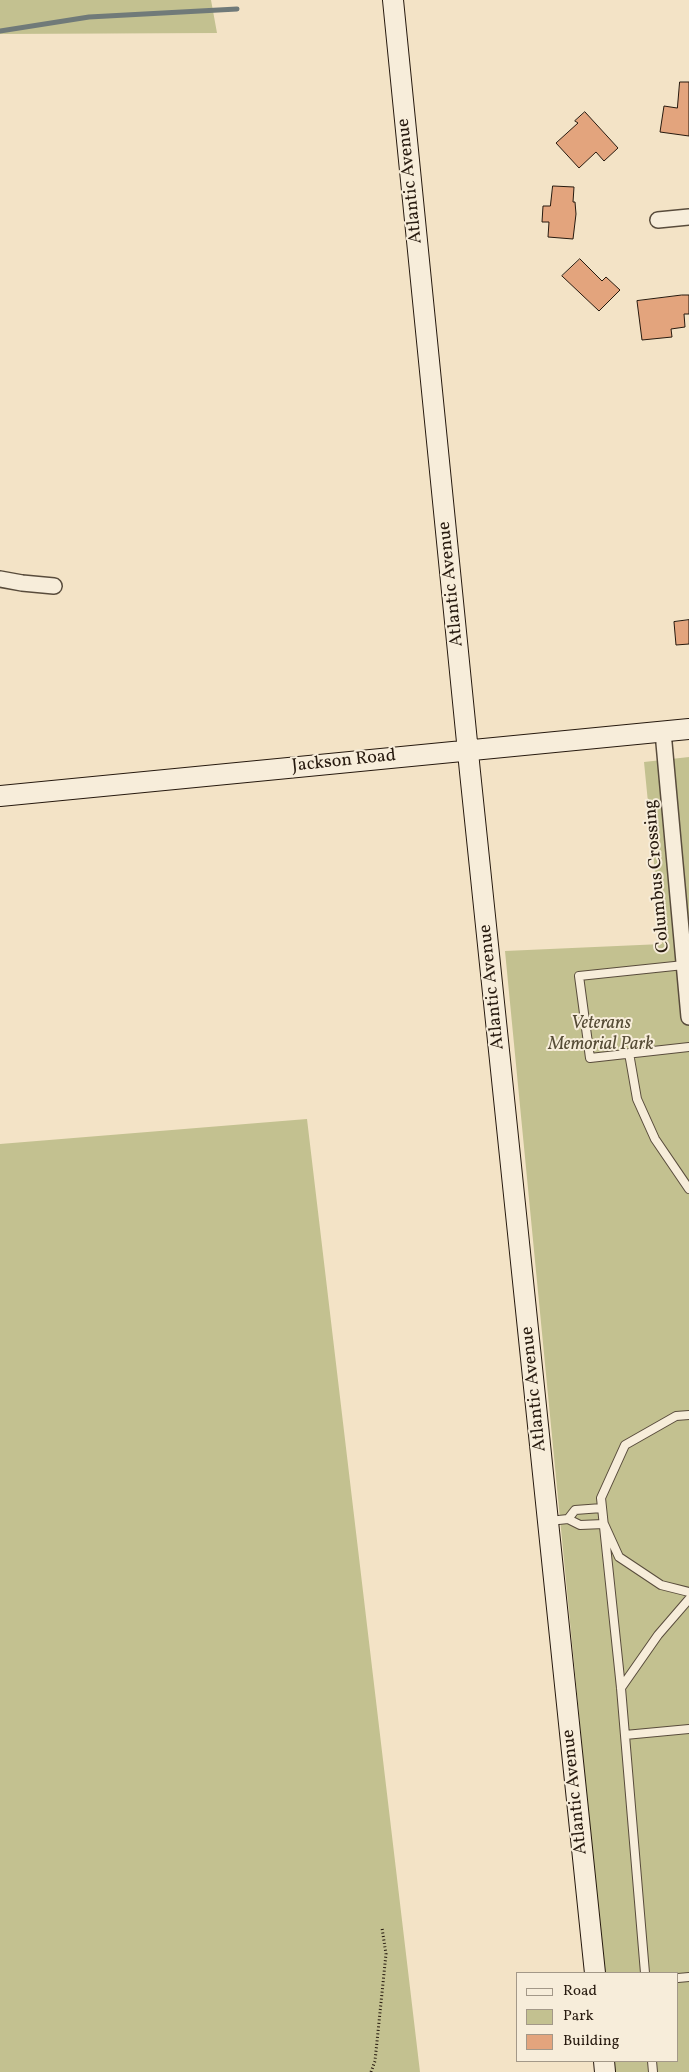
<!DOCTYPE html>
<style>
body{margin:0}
#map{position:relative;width:689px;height:2072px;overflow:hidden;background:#f3e3c6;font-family:Vollkorn,serif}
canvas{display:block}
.legend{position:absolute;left:516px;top:1972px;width:162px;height:90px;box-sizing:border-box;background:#f7edda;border:1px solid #a39888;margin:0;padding:6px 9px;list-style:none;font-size:15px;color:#26190e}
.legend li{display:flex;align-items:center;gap:10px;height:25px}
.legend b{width:25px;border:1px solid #a39888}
</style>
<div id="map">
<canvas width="689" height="2072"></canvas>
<ul class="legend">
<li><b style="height:6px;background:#f7edda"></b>Road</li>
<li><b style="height:14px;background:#c3c190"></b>Park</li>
<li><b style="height:14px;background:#e3a47d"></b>Building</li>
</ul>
</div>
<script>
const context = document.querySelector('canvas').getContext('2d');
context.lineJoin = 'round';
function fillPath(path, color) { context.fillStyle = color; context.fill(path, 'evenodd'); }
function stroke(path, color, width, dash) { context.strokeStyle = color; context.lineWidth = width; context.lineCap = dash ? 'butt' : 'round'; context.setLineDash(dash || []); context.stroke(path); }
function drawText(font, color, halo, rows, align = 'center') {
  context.font = font + ' Vollkorn,serif'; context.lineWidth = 4; context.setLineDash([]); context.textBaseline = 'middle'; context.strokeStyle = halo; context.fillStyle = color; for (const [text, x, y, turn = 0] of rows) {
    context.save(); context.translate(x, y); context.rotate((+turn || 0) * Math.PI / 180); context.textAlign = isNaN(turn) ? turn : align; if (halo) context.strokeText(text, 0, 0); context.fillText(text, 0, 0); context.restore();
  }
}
fillPath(new Path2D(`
 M0,0H211L217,33L0,34Z
 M689,757V2072H614L613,2061H678V1973H604L505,951L662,944L644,762Z
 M307,1119L420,2072H0V1144Z`), '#c3c190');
stroke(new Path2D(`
 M0,31L89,17L237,9`), '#707a79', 5);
const building = new Path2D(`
 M680,82H689V136L660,132L664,106L677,108Z
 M585,112L618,148L604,161L596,152L579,168L556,143L578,123L575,121Z
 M553,186L574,187L573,202H575L576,214L573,239L548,237L549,222H542L543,206H550Z
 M580,259L602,281L606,277L620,290L599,311L562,276Z
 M682,295H689V314H684L685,327L671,329L672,337L642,340L637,301Z
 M689,620V644L676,645L674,622Z`);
fillPath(building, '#e3a47d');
stroke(building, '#26190e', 1);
const lane = new Path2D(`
 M684,965L579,976L590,1058L689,1047
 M629,1053L637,1099L655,1139L689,1189
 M568,1519L575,1510L602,1508
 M549,1521L568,1519L580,1525L604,1524L619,1557L661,1585L689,1592
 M621,1688L658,1635L689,1599
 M625,1735L689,1729
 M645,1973L621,1688L601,1498L625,1445L676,1416L689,1415
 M678,1978L689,1977
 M652,2061L653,2072`);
const street = new Path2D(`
 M658,220L689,217
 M0,579L22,583L54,586
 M663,732L689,1017`);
const secondary = new Path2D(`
 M393,0L470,772L595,1973
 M0,796L689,729
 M604,2061L605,2072`);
stroke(lane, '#594c3c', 10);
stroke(street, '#594c3c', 18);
stroke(secondary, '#26190e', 22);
stroke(new Path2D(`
 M371,2072L375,2061L386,1954L382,1928`), '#26190e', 3, [1, 2.5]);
stroke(lane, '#f7edda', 8);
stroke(street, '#f7edda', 15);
stroke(secondary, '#f7edda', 20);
drawText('18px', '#26190e', '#f7edda', [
 ["Atlantic Avenue",411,181,-96],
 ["Atlantic Avenue",452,584,-96],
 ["Jackson Road",344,762,-6],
 ["Columbus Crossing",658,876,-95],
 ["Atlantic Avenue",493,987,-96],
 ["Atlantic Avenue",535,1389,-96],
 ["Atlantic Avenue",576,1792,-96]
]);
drawText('italic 18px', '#554b35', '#f7edda', [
 ["Veterans",601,1025],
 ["Memorial Park",601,1046]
]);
</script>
